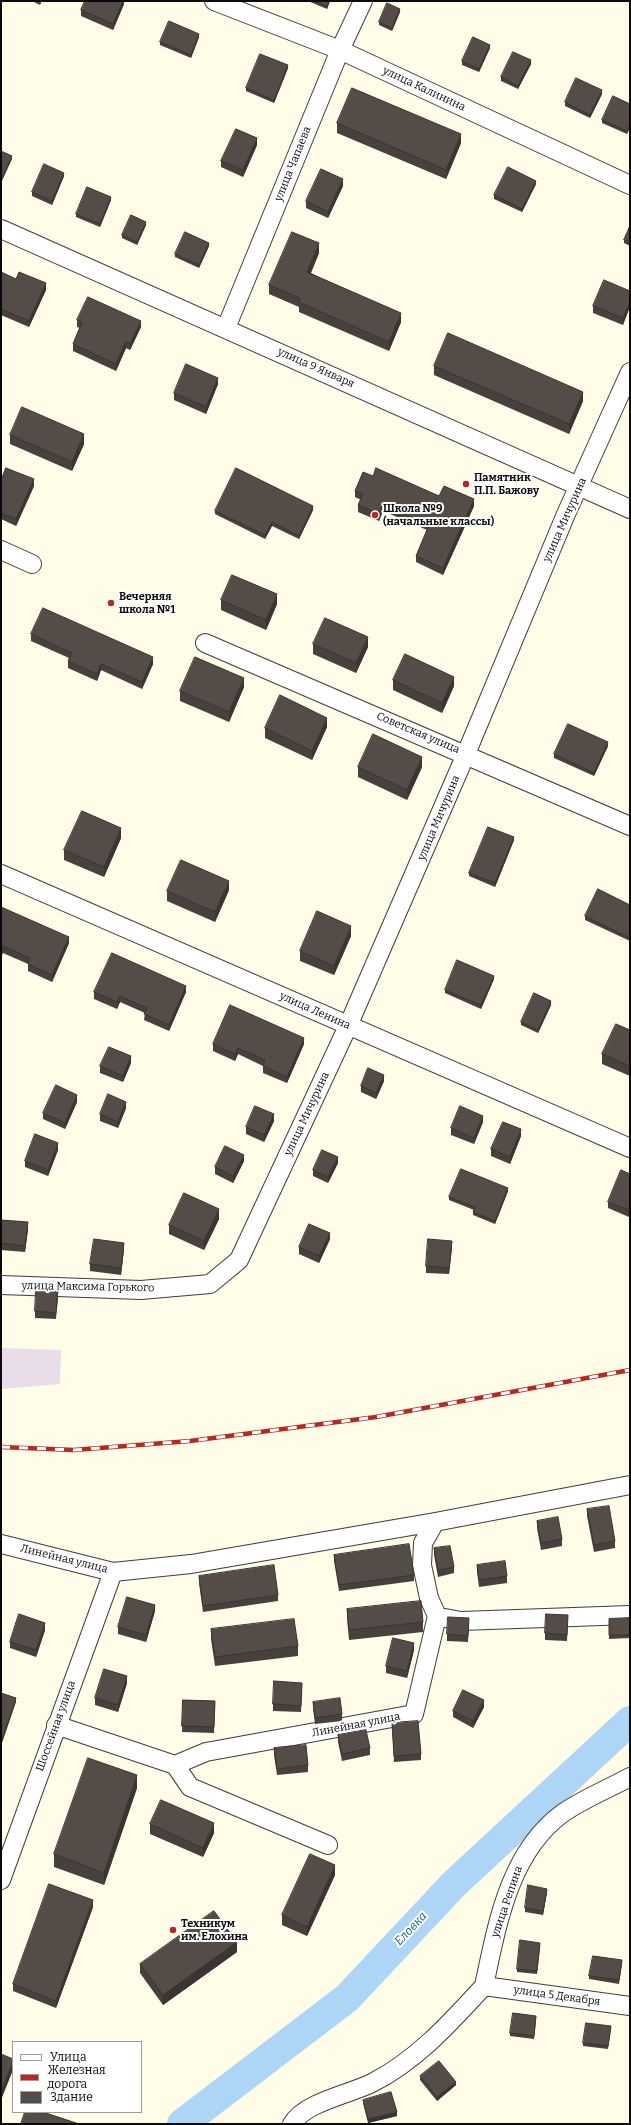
<!DOCTYPE html>
<meta charset="utf-8">
<style>
body{margin:0}
#map{position:relative;width:631px;height:2125px;overflow:hidden;background:#fffce7;font-family:Bitter,serif}
canvas{display:block}
.frame{position:absolute;inset:0;border:2px solid #0a0a0a;pointer-events:none}
.legend{position:absolute;left:12px;top:2041px;width:130px;height:72px;box-sizing:border-box;background:#fff;border:1px solid #9d9d9d;margin:0;padding:5px 7px;list-style:none;font-size:12px;color:#0a0a0a}
.legend li{display:flex;align-items:center;gap:8px;height:20px}
.legend b{width:20px;border:1px solid #9d9d9d}
</style>
<div id="map">
<canvas width="631" height="2125"></canvas>
<div class="frame"></div>
<ul class="legend">
<li><b style="height:5px;background:#fff"></b>Улица</li>
<li><b style="height:5px;background:#b92623"></b>Железная дорога</li>
<li><b style="height:11px;background:#534c47"></b>Здание</li>
</ul>
</div>
<script>
const context = document.querySelector('canvas').getContext('2d');
context.lineJoin = 'round';
function fillPath(path, color) { context.fillStyle = color; context.fill(path, 'evenodd'); }
function stroke(path, color, width, dash) { context.strokeStyle = color; context.lineWidth = width; context.lineCap = dash ? 'butt' : 'round'; context.setLineDash(dash || []); context.stroke(path); }
function drawText(font, color, halo, rows, align = 'center') {
  context.font = font + ' Bitter,serif'; context.lineWidth = 4; context.setLineDash([]); context.textBaseline = 'middle'; context.strokeStyle = halo; context.fillStyle = color; for (const [text, x, y, turn = 0] of rows) {
    context.save(); context.translate(x, y); context.rotate((+turn || 0) * Math.PI / 180); context.textAlign = isNaN(turn) ? turn : align; if (halo) context.strokeText(text, 0, 0); context.fillText(text, 0, 0); context.restore();
  }
}
fillPath(new Path2D(`
 M1,1348L61,1350L60,1384L1,1389Z`), '#e9ddea');
stroke(new Path2D(`
 M182,2124L347,1998L454,1884L630,1721`), '#acd5f6', 30);
const minor = new Path2D(`
 M214,1L340,50L630,185
 M1,229L630,509
 M226,328L340,50L363,1
 M1,550L32,564
 M205,643L630,826
 M1,874L630,1148
 M1,1285L141,1290L210,1284L239,1260L348,1026L466,754L566,514L630,372
 M1,1544L113,1572L191,1564L435,1522L630,1485
 M445,1618L461,1621L630,1615
 M56,1725L175,1765L190,1787L328,1845
 M175,1765L206,1752L414,1714L437,1616L429,1598L422,1565L423,1543L435,1522
 M1,1880L113,1572
 M484,1986C497,1925 509,1852 563,1813C583,1799 608,1789 630,1777
 M484,1986L630,2006
 M292,2124C305,2102 350,2094 372,2083C417,2060 451,2022 484,1986`);
stroke(minor, '#3d3d3d', 20);
stroke(minor, '#fff', 18);
const rail = new Path2D(`
 M1,1447L74,1450L190,1441L376,1417L630,1370`);
stroke(rail, '#b92623', 4.5);
stroke(rail, '#fff', 3, [9]);
fillPath(new Path2D(`
 M32,1H42L40,5Z
 M124,1V4L113,30L81,16V10Z
 M308,1H330L327,9Z
 M400,12L392,31L379,25V22Z
 M199,37L191,58L160,45V42Z
 M490,48L479,72L462,65V61Z
 M531,64L518,89L501,81V77Z
 M288,68L274,103L246,91V88Z
 M602,94L590,118L565,106V102Z
 M630,104L627,134L602,123V120Z
 M337,123L461,143L446,179L337,133Z
 M257,145L243,177L221,167V161Z
 M64,176L52,205L32,196V192Z
 M536,184L522,212L494,199V195Z
 M343,186L328,218L306,208V201Z
 M111,200L100,227L76,217V214Z
 M146,225L137,245L122,238V235Z
 M630,226V246L624,243V240Z
 M209,246L199,268L175,257V254Z
 M319,253L311,273L401,322L389,351L299,312V307L269,294V285Z
 M1,272L16,279L46,290L29,327L1,315Z
 M630,291L623,325L593,313V306Z
 M77,320L141,327L130,350L126,348L116,371L73,351V344L80,328L77,327Z
 M434,366L583,401L569,434L434,375Z
 M218,384L206,414L174,400V393Z
 M10,435L84,444L72,471L10,444Z
 M1,476L34,486L16,526L1,519Z
 M373,476L474,506L443,575L416,562V556L427,530L383,511L379,521L358,512V505L361,500L355,497V491Z
 M313,510L299,539L272,526L265,539L215,514V511Z
 M221,600L277,604L266,630L221,610Z
 M31,634L153,664L142,689L101,670L97,681L68,668V661L69,658L31,641Z
 M313,644L368,647L356,673L313,654Z
 M393,680L454,686L442,713L393,690Z
 M244,687L229,722L180,701V691Z
 M327,727L312,760L265,738V728Z
 M608,746L594,776L554,758V754Z
 M358,767H422L407,800L358,777Z
 M121,838L104,877L64,860V850Z
 M514,840L495,887L469,876V873Z
 M229,890L215,922L167,901V891Z
 M630,905V941L585,920V916Z
 M1,907L69,943L52,982L28,971V964L3,953Z
 M351,936L334,975L300,961V951Z
 M494,979L481,1009L445,993V990Z
 M94,992H186L169,1031L144,1020L145,1013L120,1002L117,1009L94,999Z
 M551,1005L538,1033L521,1025V1022Z
 M630,1030V1076L602,1064V1054Z
 M213,1044H304L287,1083L263,1073V1066L238,1054L235,1061L213,1051Z
 M131,1063L123,1082L100,1073V1066Z
 M384,1081L376,1099L361,1092V1086Z
 M77,1102L65,1129L43,1119V1113Z
 M126,1108L118,1128L100,1121V1114Z
 M274,1121L264,1142L246,1134V1127Z
 M483,1122L474,1144L451,1135V1128Z
 M521,1136L510,1164L491,1156V1149Z
 M58,1150L48,1176L25,1167V1161Z
 M244,1161L233,1183L215,1174V1167Z
 M338,1163L328,1183L313,1176V1170Z
 M630,1174V1213L629,1217L608,1208V1202Z
 M508,1191L495,1224L473,1215V1212L474,1210L449,1200V1197Z
 M219,1219L204,1250L169,1234V1225Z
 M1,1220L28,1229L25,1252L1,1250Z
 M330,1239L319,1263L299,1254V1247Z
 M452,1247L449,1274L426,1273V1266Z
 M124,1249L121,1275L90,1271V1264Z
 M58,1297L56,1319L35,1318V1311Z
 M587,1509L615,1541V1548L594,1552L587,1516Z
 M537,1521L562,1539V1546L541,1550L537,1528Z
 M434,1548L454,1567V1573L438,1577L434,1555Z
 M334,1555L414,1575V1581L339,1591L334,1561Z
 M477,1565L507,1576V1583L479,1587L477,1572Z
 M199,1576L278,1595V1601L203,1612L199,1583Z
 M347,1609L423,1622V1632L349,1640L347,1618Z
 M155,1611L146,1642L118,1634V1627Z
 M630,1618V1638L609,1639V1619Z
 M568,1622L567,1641L545,1640V1633Z
 M469,1625L468,1642L447,1641V1634Z
 M211,1629L298,1646V1656L215,1666L211,1639Z
 M45,1630L36,1657L10,1648V1642Z
 M414,1650L407,1678L386,1673V1666Z
 M127,1683L118,1712L95,1705V1698Z
 M302,1689L301,1712L273,1711V1704Z
 M183,1700L215,1701L214,1733L182,1732Z
 M313,1702L342,1714V1721L315,1724L313,1708Z
 M484,1707L473,1728L453,1717V1711Z
 M392,1723L421,1754V1760L394,1762Z
 M338,1735L370,1748V1755L342,1761L338,1742Z
 M274,1748L308,1765V1772L277,1775L274,1755Z
 M137,1788L104,1885L54,1867V1854Z
 M150,1824L214,1833L203,1857L150,1834Z
 M335,1875L307,1936L282,1925V1915Z
 M547,1892L543,1915L525,1912V1908Z
 M93,1907L56,2008L13,1991V1984Z
 M540,1946L537,1974L517,1972V1969Z
 M237,1952L163,2005L140,1973V1964Z
 M622,1964L619,1984L589,1979V1976Z
 M536,2020L534,2039L510,2036V2033Z
 M611,2029L608,2049L583,2046V2043Z
 M420,2076L456,2085L437,2101L420,2080Z
 M363,2100L397,2116L368,2123L363,2103Z`), '#47413d');
fillPath(new Path2D(`
 M123,1H124V4L113,30V24Z
 M329,1H330L327,9V6Z
 M400,9V12L392,31V28Z
 M199,34V37L191,58V55Z
 M490,45V48L479,72V69Z
 M531,60V64L518,89V86Z
 M288,65V68L274,103V100Z
 M602,90V94L590,118V115Z
 M630,125V128L627,134V131Z
 M461,134V143L446,179V170Z
 M257,138V145L243,177V170Z
 M12,156V159L1,183V180Z
 M64,173V176L52,205V201Z
 M343,179V186L328,218V212Z
 M536,181V184L522,212V209Z
 M111,197V200L100,227V224Z
 M146,222V225L137,245V242Z
 M209,243V246L199,268V265Z
 M319,243V253L307,281V272Z
 M46,283V290L29,327V321Z
 M630,301V307L623,325V318Z
 M401,313V322L389,351V342Z
 M141,321V327L130,350V344Z
 M126,341V348L116,371V364Z
 M218,378V384L206,414V407Z
 M583,392V401L569,434V424Z
 M84,434V444L72,471V462Z
 M34,479V486L16,526V519Z
 M474,499V506L443,575V568Z
 M383,504V511L379,521V514Z
 M313,506V510L299,539V536Z
 M272,522V526L265,539V535Z
 M277,594V604L266,630V620Z
 M368,637V647L356,673V663Z
 M153,657V664L142,689V682Z
 M101,664V670L97,681V674Z
 M454,677V686L442,713V703Z
 M244,678V687L229,722V712Z
 M327,718V727L312,760V751Z
 M608,742V746L594,776V773Z
 M422,757V767L407,800V790Z
 M121,828V838L104,877V867Z
 M514,837V840L495,887V883Z
 M229,881V890L215,922V912Z
 M351,926V936L334,975V966Z
 M69,937V943L52,982V975Z
 M3,946V953L1,957V950Z
 M494,976V979L481,1009V1005Z
 M186,986V992L169,1031V1025Z
 M120,996V1002L117,1009V1002Z
 M551,1001V1005L538,1033V1030Z
 M304,1038V1044L287,1083V1077Z
 M238,1048V1054L235,1061V1054Z
 M131,1056V1063L123,1082V1076Z
 M384,1075V1081L376,1099V1093Z
 M77,1095V1102L65,1129V1123Z
 M126,1102V1108L118,1128V1122Z
 M274,1114V1121L264,1142V1135Z
 M483,1116V1122L474,1144V1138Z
 M521,1129V1136L510,1164V1157Z
 M58,1143V1150L48,1176V1170Z
 M244,1155V1161L233,1183V1176Z
 M338,1157V1163L328,1183V1177Z
 M508,1188V1191L495,1224V1221Z
 M630,1206V1213L629,1217V1210Z
 M219,1209V1219L204,1250V1241Z
 M28,1222V1229L25,1252V1246Z
 M330,1233V1239L319,1263V1256Z
 M452,1241V1247L449,1274V1268Z
 M124,1243V1249L121,1275V1268Z
 M155,1605V1611L146,1642V1635Z
 M45,1623V1630L36,1657V1650Z
 M414,1643V1650L407,1678V1671Z
 M127,1676V1683L118,1712V1705Z
 M16,1698V1702L1,1746V1742Z
 M484,1700V1707L473,1728V1721Z
 M137,1775V1788L104,1885V1873Z
 M214,1823V1833L203,1857V1848Z
 M335,1865V1875L307,1936V1927Z
 M547,1889V1892L543,1915V1911Z
 M93,1900V1907L56,2008V2001Z
 M237,1942V1952L163,2005V1995Z
 M13,2061V2070L1,2100V2091Z
 M456,2082V2085L437,2101V2097Z
 M397,2112V2116L368,2123V2119Z`), '#3a3532');
const building = new Path2D(`
 M85,1H123L113,24L81,10Z
 M316,1H329L327,6Z
 M387,3L400,9L392,28L379,22Z
 M169,21L199,34L191,55L160,42Z
 M473,37L490,45L479,69L462,61Z
 M513,52L531,60L518,86L501,77Z
 M260,54L288,65L274,100L246,88Z
 M576,78L602,90L590,115L565,102Z
 M352,88L461,134L446,170L337,123Z
 M613,96L630,104V125L627,131L602,120Z
 M236,129L257,138L243,170L221,161Z
 M1,151L12,156L1,180Z
 M44,164L64,173L52,201L32,192Z
 M508,167L536,181L522,209L494,195Z
 M321,169L343,179L328,212L306,201Z
 M87,187L111,197L100,224L76,214Z
 M131,215L146,222L137,242L122,235Z
 M630,226V242L624,240Z
 M185,232L209,243L199,265L175,254Z
 M292,232L319,243L307,272L401,313L389,342L299,302L300,298L269,285Z
 M1,272L16,279L19,272L46,283L29,321L1,309Z
 M604,280L630,291V301L623,318L593,306Z
 M88,297L141,321L130,344L126,341L116,364L73,344L82,322L77,320Z
 M448,333L583,392L569,424L434,366Z
 M186,364L218,378L206,407L174,393Z
 M22,407L84,434L72,462L10,435Z
 M6,468L34,479L16,519L1,513V476L2,477Z
 M236,468L313,506L299,536L272,522L265,535L215,511Z
 M376,468L439,496L444,486L474,499L443,568L416,556L429,525L383,504L379,514L358,505L363,494L355,491L363,472L373,476Z
 M232,575L277,594L266,620L221,600Z
 M43,608L153,657L142,682L101,664L97,674L68,661L72,653L31,634Z
 M325,618L368,637L356,663L313,644Z
 M405,654L454,677L442,703L393,680Z
 M195,657L244,678L229,712L180,691Z
 M280,695L327,718L312,751L265,728Z
 M568,724L608,742L594,773L554,754Z
 M373,734L422,757L407,790L358,767Z
 M82,811L121,828L104,867L64,850Z
 M488,827L514,837L495,883L469,873Z
 M181,860L229,881L215,912L167,891Z
 M598,889L630,905V938L585,916Z
 M1,907L69,937L52,975L28,964L30,958L3,946L1,950Z
 M317,911L351,926L334,966L300,951Z
 M112,953L186,986L169,1025L144,1014L147,1008L120,996L117,1002L94,992Z
 M457,960L494,976L481,1005L445,990Z
 M534,993L551,1001L538,1030L521,1022Z
 M230,1005L304,1038L287,1077L263,1066L265,1060L238,1048L235,1054L213,1044Z
 M616,1024L630,1030V1066L602,1054Z
 M109,1047L131,1056L123,1076L100,1066Z
 M368,1068L384,1075L376,1093L361,1086Z
 M56,1085L77,1095L65,1123L43,1113Z
 M108,1094L126,1102L118,1122L100,1114Z
 M255,1106L274,1114L264,1135L246,1127Z
 M460,1106L483,1116L474,1138L451,1128Z
 M503,1122L521,1129L510,1157L491,1149Z
 M35,1134L58,1143L48,1170L25,1161Z
 M225,1146L244,1155L233,1176L215,1167Z
 M322,1150L338,1157L328,1177L313,1170Z
 M461,1169L508,1188L495,1221L473,1212L475,1207L449,1197Z
 M621,1170L630,1174V1206L629,1210L608,1202Z
 M184,1193L219,1209L204,1241L169,1225Z
 M1,1220L28,1222L25,1246L1,1243Z
 M309,1224L330,1233L319,1256L299,1247Z
 M94,1239L124,1243L121,1268L90,1264Z
 M428,1239L452,1241L449,1268L426,1266Z
 M36,1289L58,1290L56,1313L35,1311Z
 M609,1506L615,1541L594,1545L587,1509Z
 M558,1517L562,1539L541,1543L537,1521Z
 M409,1544L414,1575L339,1585L334,1555Z
 M450,1546L454,1567L438,1570L434,1548Z
 M505,1561L507,1576L479,1580L477,1565Z
 M274,1565L278,1595L203,1606L199,1576Z
 M127,1597L155,1605L146,1635L118,1627Z
 M421,1601L423,1622L349,1630L347,1609Z
 M19,1614L45,1623L36,1650L10,1642Z
 M546,1614L568,1615L567,1635L545,1633Z
 M448,1617L469,1618L468,1636L447,1634Z
 M630,1618V1635H609V1619Z
 M294,1619L298,1646L215,1657L211,1629Z
 M393,1638L414,1643L407,1671L386,1666Z
 M104,1669L127,1676L118,1705L95,1698Z
 M274,1681L302,1683L301,1706L273,1704Z
 M463,1690L484,1700L473,1721L453,1711Z
 M1,1693L16,1698L1,1742Z
 M340,1698L342,1714L315,1718L313,1702Z
 M183,1700L215,1701L214,1727L182,1726Z
 M418,1721L421,1754L394,1756L392,1723Z
 M366,1730L370,1748L342,1754L338,1735Z
 M306,1745L308,1765L277,1769L274,1748Z
 M88,1758L137,1775L104,1873L54,1854Z
 M161,1800L214,1823L203,1848L150,1824Z
 M310,1854L335,1865L307,1927L282,1915Z
 M49,1884L93,1900L56,2001L13,1984Z
 M528,1885L547,1889L543,1911L525,1908Z
 M214,1911L237,1942L163,1995L140,1964Z
 M520,1940L540,1943L537,1971L517,1969Z
 M593,1956L622,1960L619,1980L589,1976Z
 M513,2013L536,2016L534,2036L510,2033Z
 M586,2023L611,2026L608,2046L583,2043Z
 M1,2054L13,2059V2061L1,2091Z
 M439,2061L456,2082L437,2097L420,2076Z
 M391,2092L397,2112L368,2119L363,2100Z
 M25,2112H43L79,2124H21Z`);
fillPath(building, '#534c47');
stroke(building, '#3a3532', 1);
for (const [x, y, r, color] of [
 [466,484,4,"#b92623"],
 [375,515,4,"#b92623"],
 [111,603,4,"#b92623"],
 [173,1930,4,"#b92623"]
]) { const dot = new Path2D(); dot.arc(x, y, r, 0, 2 * Math.PI); context.fillStyle = color; context.fill(dot); stroke(dot, '#fff', 1.5); }
drawText('11px', '#0a0a0a', '#fff', [
 ["улица Калинина",424,89,25],
 ["улица Чапаева",293,164,-68],
 ["улица 9 Января",316,368,24],
 ["улица Мичурина",565,520,-66],
 ["Советская улица",418,733,23],
 ["улица Мичурина",439,818,-67],
 ["улица Ленина",315,1011,24],
 ["улица Мичурина",307,1114,-65],
 ["улица Максима Горького",88,1287,1],
 ["Линейная улица",64,1559,14],
 ["Линейная улица",356,1725,-11],
 ["Шоссейная улица",56,1726,-70],
 ["улица Репина",507,1902,-71],
 ["улица 5 Декабря",557,1996,8]
]);
drawText('bold 11px', '#0a0a0a', '#fff', [
 ["Памятник",474,478],
 ["П.П. Бажову",474,491],
 ["Школа №9",383,509],
 ["(начальные классы)",383,522],
 ["Вечерняя",119,597],
 ["школа №1",119,610],
 ["Техникум",181,1924],
 ["им. Елохина",181,1937]
], 'left');
drawText('italic 12px', '#15579a', '#fff', [
 ["Еловка",411,1929,-47]
]);
</script>
